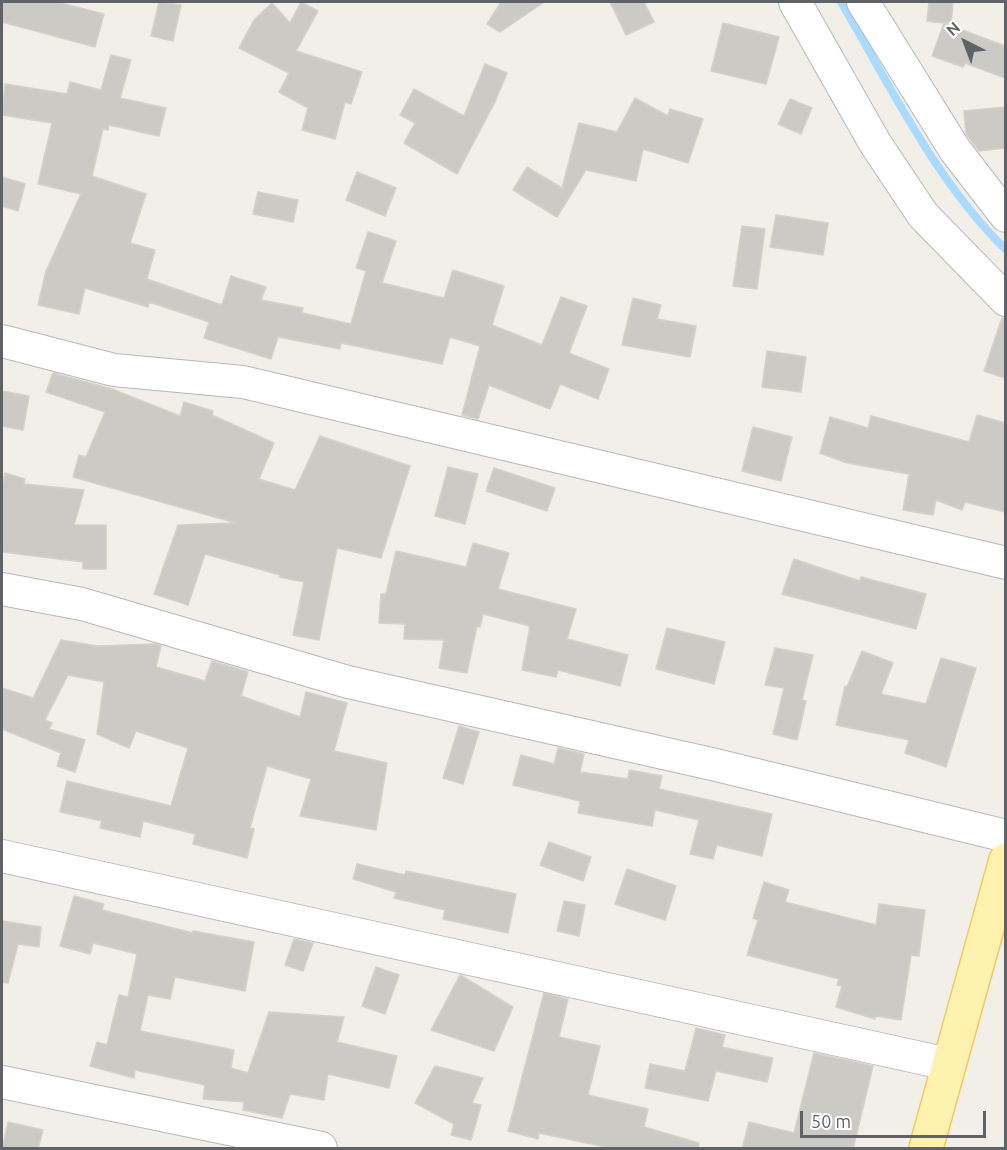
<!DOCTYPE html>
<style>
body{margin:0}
#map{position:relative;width:1007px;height:1150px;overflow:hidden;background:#f1efe8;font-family:Ubuntu,sans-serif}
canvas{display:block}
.frame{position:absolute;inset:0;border:3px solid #5f6368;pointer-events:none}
.north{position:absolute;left:935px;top:12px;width:60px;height:60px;-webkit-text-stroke:4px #fff;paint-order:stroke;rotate:318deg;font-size:16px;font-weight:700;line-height:24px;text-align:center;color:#5f6368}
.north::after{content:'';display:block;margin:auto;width:21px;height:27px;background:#5f6368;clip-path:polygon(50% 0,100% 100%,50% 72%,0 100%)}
.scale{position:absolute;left:800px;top:1111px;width:186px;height:27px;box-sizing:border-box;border:3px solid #5f6368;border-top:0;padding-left:8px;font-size:18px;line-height:21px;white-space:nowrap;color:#5f6368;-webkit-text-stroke:4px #fff;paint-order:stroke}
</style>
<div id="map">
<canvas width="1007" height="1150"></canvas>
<div class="frame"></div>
<div class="north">N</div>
<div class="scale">50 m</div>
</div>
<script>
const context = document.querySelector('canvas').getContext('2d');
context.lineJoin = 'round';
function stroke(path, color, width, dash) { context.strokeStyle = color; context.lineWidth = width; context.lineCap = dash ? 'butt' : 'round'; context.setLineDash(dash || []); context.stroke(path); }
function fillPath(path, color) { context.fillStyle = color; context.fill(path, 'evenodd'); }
stroke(new Path2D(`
 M841,2C891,87 935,180 1006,250`), '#aadaff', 8);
const building = new Path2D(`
 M2,2H57L104,14L95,47L2,22Z
 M159,2L181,5L173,41L151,36Z
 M301,2L318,11L296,51L362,72L351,104L345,102L335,139L302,130L308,108L279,92L289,73L239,48L254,20L272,3L290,23Z
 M501,2H544L500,32L487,24Z
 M610,2H644L654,22L626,35Z
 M929,2H953L951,24L927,21Z
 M723,23L779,37L766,84L711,71Z
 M944,23L1005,46V78L965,63L963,67L932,56Z
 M111,55L131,60L120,98L166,108L159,136L109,125L108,130L103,129L92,176L146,194L130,243L155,250L147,279L222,305L231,276L266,287L261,300L303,308L302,313L351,324L366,271L356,268L368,232L396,241L382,283L444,298L453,270L504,286L492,325L542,345L561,297L587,306L569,353L609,369L598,399L560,384L550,409L489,385L478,419L462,415L480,346L450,337L442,364L341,343L340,349L278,337L271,359L204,338L209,322L149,302L148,307L85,288L79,314L38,305L46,271L81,194L38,184L52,123L2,115L5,84L67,94L70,82L101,90Z
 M485,64L507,73L495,102L457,174L404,143L415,123L400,115L414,89L464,116Z
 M635,98L668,116L670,109L703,119L688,163L643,149L636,181L586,170L557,217L513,190L527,167L562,188L579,123L617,132Z
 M790,99L812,108L801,134L778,124Z
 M1005,107V148L979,151L966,134L964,111Z
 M357,172L396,188L385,216L346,200Z
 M2,177L25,184L18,211L2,206Z
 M258,192L298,200L293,222L253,214Z
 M776,215L828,223L823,255L770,247Z
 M742,226L765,229L757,289L733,286Z
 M633,298L661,305L657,319L696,326L690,357L622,345Z
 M1002,318H1005V378L984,371Z
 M767,351L806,357L801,392L762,387Z
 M53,373L112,389L180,416L184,402L213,411L212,415L274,443L259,479L295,490L320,436L410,466L381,558L337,548L319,640L293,635L304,582L279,577L280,575L205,554L188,605L154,594L178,525L236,523L73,477L79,455L86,457L105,412L46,392Z
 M2,391L29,396L23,430L2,426Z
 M977,415L1005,423V512L965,502L962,510L936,500L933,515L903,510L909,474L847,463L820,453L830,417L868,428L871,416L969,442Z
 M753,427L792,437L781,481L742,471Z
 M448,467L478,474L465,524L435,516Z
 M494,468L555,488L547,511L486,491Z
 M5,473L25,479L24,484L84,490L74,525H106V569H83V562L2,552V486Z
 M473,543L509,553L498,589L576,609L567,639L628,655L620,686L558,670L556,677L522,670L530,626L483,614L480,627L477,626L467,673L439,668L444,640L404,639L405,624L379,623L381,594H386L396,551L466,567Z
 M794,559L860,581L861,577L926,594L916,629L782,594Z
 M667,628L725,642L714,684L656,669Z
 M61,640L97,646L156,644L161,646L156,667L205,681L212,661L248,672L241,696L300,717L306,692L347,703L334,751L387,763L376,830L300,816L311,779L267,766L250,828L254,829L247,858L193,844L195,834L143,821L140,837L100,828L102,821L60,812L67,781L171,806L188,748L136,731L129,748L97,734L104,682L68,675L45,720L52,723L49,729L85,740L75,772L57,766L61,753L2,729V688L33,698Z
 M775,648L813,655L802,700L806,701L797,740L773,734L784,688L765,685Z
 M862,651L893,663L881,694L926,704L941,658L976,668L946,767L905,753L909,740L836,725L845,686L847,687Z
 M459,726L479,732L463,784L443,778Z
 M558,748L584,754L580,772L628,779L629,770L662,776L659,789L772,814L762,856L717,845L713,859L690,854L699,820L655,810L652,826L578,813L580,801L513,785L521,755L554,764Z
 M549,842L591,857L583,881L540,865Z
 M357,864L405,875L406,871L516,894L508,933L443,919L445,910L394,898L396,892L353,879Z
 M627,869L676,886L665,920L615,904Z
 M764,882L789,890L785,902L876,925L879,904L925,910L919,956L911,955L901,1020L876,1016L875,1019L836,1007L842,986L837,985L839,979L747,955L758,920L753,918Z
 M74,896L104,904L102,910L193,933V931L254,942L245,991L175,977L170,999L148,995L140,1031L234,1050L231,1068L248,1073L269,1012L344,1017L337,1042L397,1056L389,1088L328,1074L324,1100L290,1094L282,1118L243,1110L244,1102L203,1099L205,1085L135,1070L134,1078L90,1066L97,1042L107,1045L119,995L128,997L137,954L93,943L90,954L60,946Z
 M564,901L585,905L579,936L557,931Z
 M2,921L41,927L39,947L18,944L8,983L2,982Z
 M294,939L313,943L303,971L285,965Z
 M376,967L399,975L385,1014L362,1006Z
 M460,975L513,1007L494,1051L431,1030Z
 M544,993L568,999L559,1037L600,1046L588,1095L648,1109L644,1127L699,1143L698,1149H615L539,1133L538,1139L508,1131Z
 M696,1028L725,1035L722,1047L773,1058L767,1082L716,1071L708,1101L645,1088L650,1064L685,1071Z
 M814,1053L873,1066L853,1149H742L749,1122L794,1133Z
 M435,1066L483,1078L472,1103L481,1105L471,1140L451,1135L454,1124L415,1103Z
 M8,1122L43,1130L38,1149H2Z`);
fillPath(building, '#cccac5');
stroke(building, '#d6d1c6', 1.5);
const minor = new Path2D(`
 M795,2L875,143L923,215L1006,300
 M863,2L955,150L1006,216
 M2,341L114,370L243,382L1006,563
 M2,589L82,604L348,682L716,765L1006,836
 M2,856L948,1064
 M2,1082L321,1148`);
const major = new Path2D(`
 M926,1148L1006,860`);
stroke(minor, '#b5b8bc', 34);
stroke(major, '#f2c960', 36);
stroke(minor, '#fff', 32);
stroke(major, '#fff2af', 33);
</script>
